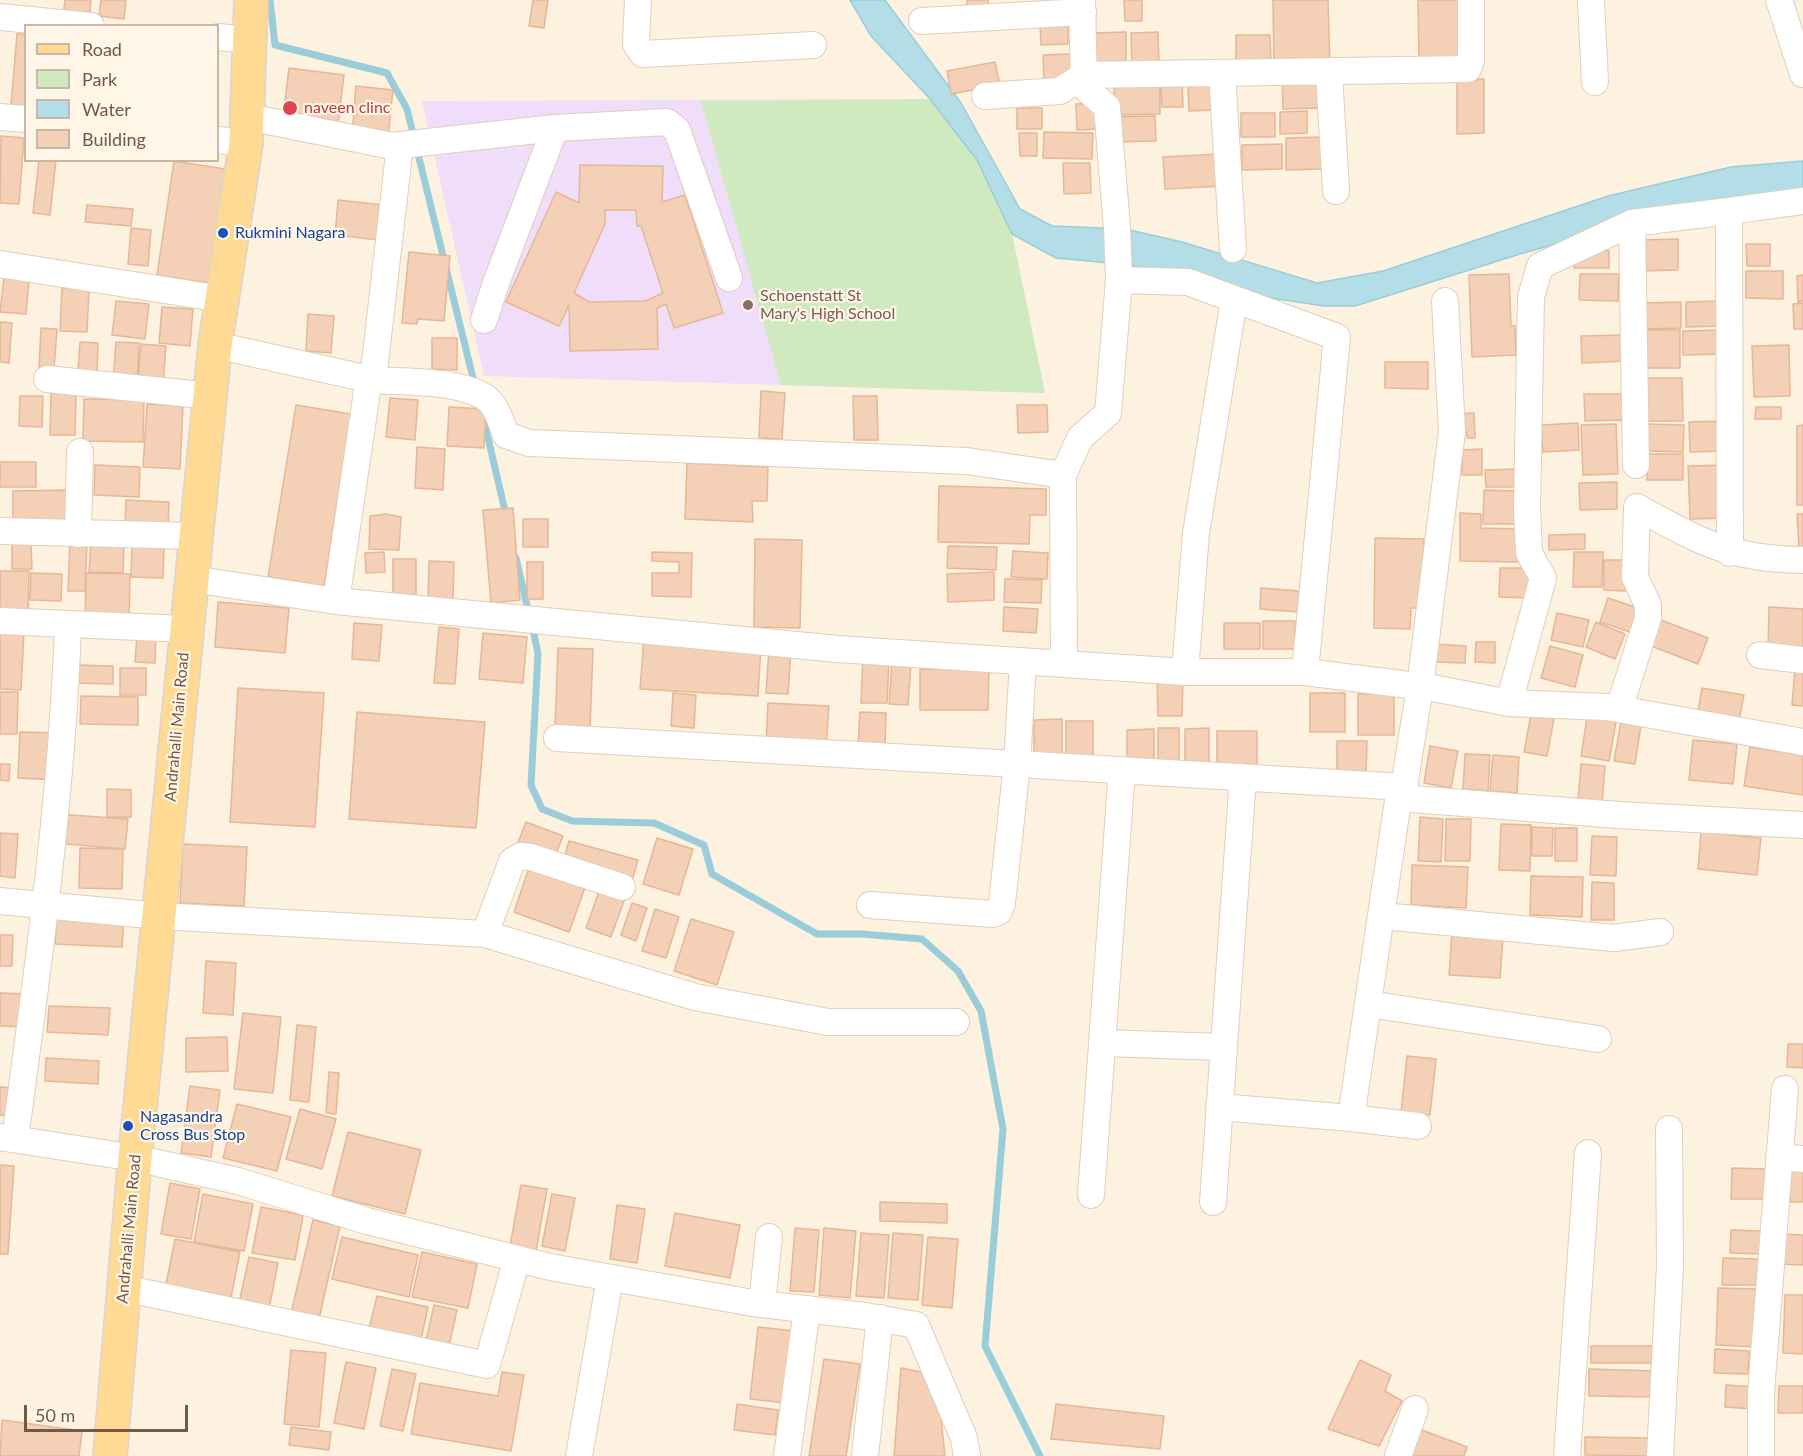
<!DOCTYPE html>
<style>
body{margin:0}
#map{position:relative;width:1803px;height:1456px;overflow:hidden;background:#fdf2e0;font-family:Lato,sans-serif}
canvas{display:block}
.legend{position:absolute;left:24px;top:24px;width:195px;height:138px;box-sizing:border-box;background:#fff6e7;border:2px solid #c7b7a7;margin:0;padding:8px 10px;list-style:none;font-size:18px;color:#745846}
.legend li{display:flex;align-items:center;gap:12px;height:30px}
.legend b{width:30px;border:2px solid #c7b7a7}
.scale{position:absolute;left:24px;top:1405px;width:164px;height:27px;box-sizing:border-box;border:3px solid #745846;border-top:0;padding-left:8px;font-size:18px;line-height:21px;white-space:nowrap;color:#745846;-webkit-text-stroke:4px #fff6e7;paint-order:stroke}
</style>
<div id="map">
<canvas width="1803" height="1456"></canvas>
<ul class="legend">
<li><b style="height:8px;background:#feda95"></b>Road</li>
<li><b style="height:16px;background:#cfeabe"></b>Park</li>
<li><b style="height:16px;background:#b4dee7"></b>Water</li>
<li><b style="height:16px;background:#f3d0b6"></b>Building</li>
</ul>
<div class="scale">50 m</div>
</div>
<script>
const context = document.querySelector('canvas').getContext('2d');
context.lineJoin = 'round';
function fillPath(path, color) { context.fillStyle = color; context.fill(path, 'evenodd'); }
function stroke(path, color, width, dash) { context.strokeStyle = color; context.lineWidth = width; context.lineCap = dash ? 'butt' : 'round'; context.setLineDash(dash || []); context.stroke(path); }
function drawText(font, color, halo, rows, align = 'center') {
  context.font = font + ' Lato,sans-serif'; context.lineWidth = 4.5; context.setLineDash([]); context.textBaseline = 'middle'; context.strokeStyle = halo; context.fillStyle = color; for (const [text, x, y, turn = 0] of rows) {
    context.save(); context.translate(x, y); context.rotate((+turn || 0) * Math.PI / 180); context.textAlign = isNaN(turn) ? turn : align; if (halo) context.strokeText(text, 0, 0); context.fillText(text, 0, 0); context.restore();
  }
}
fillPath(new Path2D(`
 M930,99L1012,234L1045,393L484,376L422,101Z`), '#efddf9');
fillPath(new Path2D(`
 M930,99L977,160L1012,234L1045,393L781,385L701,101Z`), '#cfeabe');
const water = new Path2D(`
 M850,0H885L961,103L1020,209L1052,226L1125,229L1182,242L1317,283L1383,271L1608,196L1731,167L1803,161V196L1675,211L1520,254L1355,306H1324L1271,298L1212,280L1131,265L1056,258L1012,234L977,160L930,99L871,36Z`);
fillPath(water, '#b4dee7');
stroke(water, '#9acdd9', 1.5);
stroke(new Path2D(`
 M270,0L275,45L387,73L407,109L475,386
 M484,421L506,515
 M516,558L529,614
 M532,625L538,654L531,785L542,809L572,821L654,823L704,845L712,874L817,934H862L922,939L958,971L981,1011L1003,1129L985,1346L1040,1456`), '#9acdd9', 7);
const building = new Path2D(`
 M65,0H91L89,20L63,17Z
 M101,0H126L124,19L99,16Z
 M533,0H548L544,28L529,26Z
 M967,0H988V13H967Z
 M1124,0H1142V21H1125Z
 M1273,0H1328L1330,69L1274,70Z
 M1418,0H1459L1460,61H1419Z
 M1068,23V44L1041,45L1040,24Z
 M1126,32V70L1093,71V33Z
 M1158,32L1159,66H1132L1131,33Z
 M17,34H26L25,106L11,105Z
 M1236,35H1270L1271,63L1236,64Z
 M1070,54L1071,79L1044,80L1043,55Z
 M995,62L1000,85L951,94L947,71Z
 M289,68L344,75L338,125L283,118Z
 M1282,75H1321V108L1283,109Z
 M1457,79H1484V133L1457,134Z
 M1182,81L1183,107H1162L1161,82Z
 M1160,84V114L1114,115V85Z
 M1214,84L1215,110L1189,111L1188,85Z
 M356,86L393,90L388,138L352,134Z
 M1098,103L1099,129L1077,130L1076,104Z
 M1017,108H1042V129H1017Z
 M1307,111V133L1280,134V112Z
 M1241,113H1275V137H1241Z
 M1155,116L1156,141L1112,142V117Z
 M1044,132L1093,133L1092,159L1043,158Z
 M1019,133H1037V156H1020Z
 M1,136L24,138L19,204L0,203Z
 M1324,137L1325,169L1286,170V138Z
 M1282,144V169L1242,170V145Z
 M1222,154L1223,186L1165,189L1163,157Z
 M39,160H56L50,215L33,213Z
 M174,161L225,169L208,283L157,275Z
 M1063,163H1090L1091,193L1064,194Z
 M580,165L663,166L662,202L685,195L723,313L674,328L666,304L657,308L658,349L570,351L569,305L559,326L506,302L556,192L579,203ZM605,210H636L637,226H641L663,293L645,301L589,302L574,293L605,224Z
 M338,200L392,206L388,241L335,235Z
 M87,205L133,209L131,226L85,222Z
 M131,228L151,230L148,266L128,264Z
 M1678,239V270L1642,271V240Z
 M1746,244H1770V266H1747Z
 M1574,251H1609V268H1574Z
 M409,252L450,256L444,321L418,319L417,324L402,323Z
 M1746,271H1783V299L1746,298Z
 M1509,274L1511,326H1515L1516,355L1472,357L1469,275Z
 M1580,274H1619L1618,301L1579,300Z
 M1803,275V301L1798,302L1797,276Z
 M4,277L29,280L26,314L0,312Z
 M62,288L89,290L87,332L60,331Z
 M116,301L149,304L145,339L112,335Z
 M1720,301L1721,326L1686,327V302Z
 M1681,302V328L1642,329L1641,303Z
 M1803,303V329H1794L1793,304Z
 M162,307L193,309L190,346L159,343Z
 M308,314L334,316L331,353L306,351Z
 M0,322L12,323L9,363L0,362Z
 M41,328L57,329L54,369L39,368Z
 M1645,330H1680V368H1645Z
 M1722,330V354L1683,355V331Z
 M1624,335L1626,361L1582,363L1581,336Z
 M432,338H457V370L432,369Z
 M80,342L98,343L97,372L78,371Z
 M116,342L139,343L137,383L113,381Z
 M141,344L166,346L163,383L138,380Z
 M1789,345L1790,396L1754,397L1752,346Z
 M1385,362H1428V389L1385,388Z
 M1645,378H1682L1683,421H1646Z
 M761,391L785,393L782,439L759,438Z
 M51,393L76,394L75,435H50Z
 M1584,394H1628L1623,423L1620,420L1585,421Z
 M20,396H43L42,427L19,426Z
 M853,396H877L878,440H854Z
 M390,398L418,400L415,440L386,437Z
 M84,399L144,400L143,442L83,441Z
 M147,404L183,406L180,469L143,467Z
 M296,405L351,414L324,586L268,577Z
 M1017,405H1047L1048,432L1018,433Z
 M449,407L486,409L484,448L447,446Z
 M1756,407H1781V419H1755Z
 M1474,413L1475,438H1467V432L1458,433L1457,414Z
 M1726,421L1727,451L1690,452L1689,422Z
 M1578,423L1579,450L1543,452L1541,425Z
 M1616,424L1618,474L1583,475L1581,425Z
 M1648,424L1684,425L1683,452L1647,451Z
 M1803,425V505H1797V426Z
 M417,447L445,449L443,490L415,488Z
 M1482,449V475H1462V450Z
 M1647,454H1683V480H1647Z
 M0,462H36V487H0Z
 M687,463L768,467L767,501H752L753,522L685,519Z
 M95,465L140,467L139,497L94,495Z
 M1727,465L1729,518L1690,519L1688,466Z
 M1516,469V487H1486L1485,470Z
 M1617,482V509L1580,510L1579,483Z
 M939,486L1046,489V515H1030L1029,544L938,542Z
 M69,490V522L13,523V491Z
 M1484,490L1516,491V524H1483Z
 M126,500L169,502L168,529L125,527Z
 M513,508L520,600L491,603L483,510Z
 M1460,513L1481,514V528L1520,529V562L1460,561Z
 M386,514L401,517L399,550L369,549L370,516Z
 M1797,514H1803V547H1799Z
 M523,519H548V547H523Z
 M1585,534V549L1549,550V535Z
 M1375,538L1424,539L1423,608H1411L1410,629L1374,628Z
 M755,539L802,540L800,628L754,627Z
 M12,541H31L32,569H12Z
 M70,542H87L85,591H68Z
 M91,543L124,545L123,573L89,572Z
 M132,545L164,546L163,578L131,577Z
 M948,546L997,547L996,570L947,568Z
 M1013,551L1048,553L1047,579L1011,577Z
 M384,552L385,572L366,573L365,553Z
 M652,552L692,553L691,597L652,596V573H679V562L652,561Z
 M1574,552H1603L1602,587H1573Z
 M393,559H416V595H393Z
 M1604,560H1625V591L1604,590Z
 M429,561L454,562L453,601L428,600Z
 M527,562H543V599H527Z
 M1500,568H1533V598L1499,597Z
 M0,571H29L28,617L0,616Z
 M994,572V600L948,602L947,574Z
 M31,573L62,574L61,601L30,600Z
 M86,573L130,574L129,623L85,622Z
 M1005,579L1042,580L1041,603L1004,602Z
 M1261,588L1300,591L1298,612L1260,609Z
 M1608,598L1641,609L1633,633L1600,622Z
 M218,602L289,608L285,653L215,647Z
 M1004,607L1038,609L1036,633L1003,631Z
 M1769,607L1803,609V647L1768,646Z
 M1557,613L1589,620L1583,647L1551,640Z
 M1661,620L1708,638L1698,664L1651,646Z
 M1263,621H1295V649H1263Z
 M1596,622L1625,634L1615,659L1586,647Z
 M354,623L382,625L379,661L352,659Z
 M1224,623H1260V649H1224Z
 M439,627L459,629L455,684L434,683Z
 M0,631L24,632L21,690L0,689Z
 M483,633L527,637L523,683L479,679Z
 M137,635L156,636L155,663L135,662Z
 M644,638L761,645L758,696L640,689Z
 M1476,642H1495V663L1475,662Z
 M1433,644L1466,646L1465,663L1433,662Z
 M1550,646L1583,655L1575,687L1541,678Z
 M558,648L593,649L590,730L555,729Z
 M769,649L791,650L788,694L766,693Z
 M863,657L889,658L887,703H861Z
 M892,662L911,663L908,705L889,704Z
 M75,665L113,666V684L74,683Z
 M120,668H146V695H120Z
 M920,669L989,670L988,710H920Z
 M1795,669H1803V706L1792,705Z
 M1157,677H1183L1182,716H1158Z
 M238,688L324,693L315,827L230,822Z
 M1702,688L1744,695L1738,725L1697,717Z
 M0,692H18L17,734H0Z
 M673,693L696,695L694,728L671,726Z
 M1310,693H1345V732H1310Z
 M1394,693V735H1358V694Z
 M81,696L138,697V725L80,724Z
 M768,703L829,706L826,747L766,743Z
 M1532,709L1555,713L1547,756L1524,752Z
 M1588,711L1617,716L1609,761L1581,756Z
 M357,712L485,722L476,828L349,819Z
 M860,712L886,713L885,748L858,747Z
 M1622,716L1642,719L1635,764L1614,761Z
 M1062,719V756H1034V720Z
 M1066,721H1093V758H1066Z
 M1158,728H1179V764H1158Z
 M1209,728V764H1185V729Z
 M1154,729V767L1127,768V730Z
 M1217,731H1257V765H1217Z
 M20,732L59,733L57,780L18,778Z
 M1693,740L1737,744L1733,784L1689,780Z
 M1337,741H1367L1366,777L1337,778Z
 M1430,746L1458,751L1451,788L1424,783Z
 M1750,747L1803,755V795L1744,786Z
 M1465,754L1490,755L1488,791L1463,789Z
 M1493,755L1519,757L1517,793L1490,791Z
 M0,764H10L9,781L0,780Z
 M1581,764L1605,766L1602,803L1578,801Z
 M107,789L131,790V817H107Z
 M57,814L128,819L125,849L54,843Z
 M1420,817L1443,819L1441,862L1418,861Z
 M1446,819H1471L1470,861H1445Z
 M526,822L563,836L554,859L517,845Z
 M1501,824L1531,825L1530,871L1499,870Z
 M1532,827L1553,828L1552,856H1532Z
 M1555,828H1577V861H1555Z
 M1701,832L1761,838L1757,875L1698,869Z
 M0,833L18,834L15,878L0,876Z
 M1592,836L1617,837L1616,876L1590,875Z
 M657,838L693,849L679,895L643,884Z
 M569,841L638,860L632,881L563,862Z
 M183,844L247,847L244,906L180,903Z
 M80,848L123,849L122,889L79,888Z
 M530,865L586,885L569,932L514,912Z
 M1412,865L1468,867L1466,908L1411,905Z
 M1531,876L1583,877L1582,917L1530,915Z
 M1592,882L1614,883V920H1591Z
 M600,889L625,898L611,937L586,928Z
 M632,903L647,908L636,941L621,935Z
 M655,909L679,917L666,958L642,951Z
 M57,912L124,915L122,947L55,944Z
 M691,919L734,932L717,985L674,971Z
 M1452,932L1503,936L1500,978L1449,975Z
 M0,935H13L12,966H0Z
 M206,961L236,963L233,1015L203,1013Z
 M0,993L26,994L25,1027L0,1026Z
 M49,1006L110,1008L108,1035L47,1032Z
 M243,1013L281,1017L273,1093L234,1089Z
 M297,1025L316,1027L309,1102L290,1100Z
 M227,1037L228,1071L186,1072V1038Z
 M1788,1044H1803V1068L1787,1067Z
 M1407,1056L1436,1059L1430,1115L1401,1112Z
 M46,1058L99,1061L98,1084L45,1081Z
 M329,1072L339,1073L336,1114L326,1113Z
 M190,1086L220,1090L211,1157L181,1153Z
 M0,1087L16,1088L14,1116L0,1115Z
 M237,1104L291,1117L277,1171L223,1158Z
 M300,1109L336,1119L322,1169L286,1159Z
 M348,1132L421,1150L405,1214L332,1196Z
 M0,1165L14,1166L8,1254H0Z
 M1732,1168L1766,1169L1765,1199H1731Z
 M1791,1171L1803,1172V1202H1790Z
 M170,1183L200,1189L191,1239L161,1234Z
 M521,1185L547,1189L536,1251L510,1246Z
 M203,1194L253,1204L244,1251L194,1242Z
 M552,1194L575,1198L565,1251L542,1246Z
 M880,1202L947,1204V1223L880,1221Z
 M617,1205L645,1209L637,1263L610,1259Z
 M261,1207L303,1215L295,1260L252,1253Z
 M675,1213L740,1225L730,1278L665,1266Z
 M313,1220L340,1226L319,1319L291,1313Z
 M795,1228L819,1230L814,1292L790,1291Z
 M824,1228L856,1231L850,1298L819,1295Z
 M1731,1230L1763,1231V1254L1730,1253Z
 M861,1233L889,1235L884,1298L856,1296Z
 M893,1233L923,1235L918,1300L888,1298Z
 M1780,1234L1803,1235V1265L1778,1264Z
 M342,1237L418,1255L409,1297L332,1279Z
 M928,1237L958,1239L952,1308L922,1305Z
 M175,1239L240,1252L230,1303L165,1290Z
 M422,1252L477,1264L468,1308L412,1297Z
 M249,1257L278,1263L268,1314L238,1308Z
 M1723,1258L1761,1259L1760,1285H1722Z
 M1718,1288L1760,1289L1758,1347L1716,1345Z
 M1785,1295H1803V1354L1783,1353Z
 M377,1296L428,1307L420,1344L368,1333Z
 M434,1305L457,1310L449,1346L426,1341Z
 M758,1327L794,1331L786,1403L750,1399Z
 M1591,1346H1656L1657,1363H1591Z
 M1715,1349L1749,1351L1748,1374L1714,1373Z
 M291,1350L326,1353L319,1427L284,1424Z
 M824,1359L860,1364L846,1456H809Z
 M1360,1360L1391,1375L1385,1391L1402,1401L1379,1446L1328,1429Z
 M346,1362L376,1368L364,1429L334,1423Z
 M901,1368L927,1373L940,1409L945,1456H894Z
 M392,1369L416,1374L403,1431L380,1426Z
 M1589,1369L1655,1371V1397L1589,1396Z
 M502,1372L524,1375L511,1451L411,1434L420,1383L498,1396Z
 M1726,1385L1755,1387L1754,1409L1725,1407Z
 M1779,1386H1803V1413H1778Z
 M737,1404L778,1410L775,1435L734,1430Z
 M1056,1404L1164,1416L1160,1449L1051,1439Z
 M2,1420L82,1431L79,1456H0Z
 M291,1427L331,1432L329,1450L289,1445Z
 M1419,1429L1467,1447L1464,1456H1409Z
 M1585,1437L1649,1438L1648,1456L1585,1455Z`);
fillPath(building, '#f3d0b6');
stroke(building, '#e6b796', 1.5);
const minor = new Path2D(`
 M638,0L636,44L643,54L813,45
 M1591,0L1595,82
 M1779,0L1803,74
 M0,17L91,26
 M922,21L1083,12
 M218,37L251,40
 M1222,73L1233,249
 M1329,73L1336,191
 M985,96L1060,91L1084,75L1468,69L1471,60V0
 M0,117L26,119
 M248,117L392,146L555,128L667,122L677,130L729,278
 M218,140L246,143
 M1729,211L1803,201
 M1632,223L1636,465
 M0,264L222,299
 M1119,280L1188,282L1337,337L1305,672
 M484,320L496,283L555,128
 M215,345L373,380L400,145
 M47,379L211,396
 M373,380C405,382 455,380 483,396C496,403 501,422 506,435L529,443L967,461L1063,475L1064,664
 M1063,475L1080,438L1108,413L1119,280L1117,227L1107,107L1084,87L1082,0
 M0,531L197,536
 M78,534L80,452
 M192,579L336,601L838,649L1185,672H1305L1433,688L1509,703L1607,707L1803,742
 M336,601L369,378
 M0,621L186,629
 M1760,655L1803,660
 M1023,661L1017,764L1404,787L1420,687L1452,431L1445,301
 M1185,672L1196,533L1234,300
 M1509,703L1543,578L1529,553L1527,508L1531,297L1540,266L1632,223L1729,211L1730,553
 M1619,709L1648,618V605L1635,577L1637,507C1701,542 1728,559 1803,560
 M557,738L1017,764L1002,903L999,911L993,914L870,905
 M1399,798L1619,815L1803,825
 M0,901L159,916L485,934L512,861L521,856L531,857L622,887
 M1383,916L1614,938L1660,932
 M485,934L695,997L828,1022H956
 M1369,1004L1598,1039
 M1102,1043L1223,1047
 M1219,1107L1351,1118L1418,1126
 M1351,1118L1400,787
 M0,1137L135,1158L238,1181L367,1221L550,1267L753,1303L865,1316L916,1325L964,1438L967,1456
 M15,1139C38,968 62,797 68,625
 M1779,1157L1803,1159
 M1091,1195L1122,770
 M1213,1202L1243,777
 M123,1288L487,1365L517,1259
 M762,1304L769,1237
 M579,1456L610,1278
 M787,1456L807,1309
 M865,1456L880,1318
 M1398,1456L1415,1409
 M1567,1456L1588,1153
 M1660,1456L1670,1266L1669,1129
 M1761,1456V1392L1785,1089`);
const major = new Path2D(`
 M110,1456L135,1158L215,345L246,143L251,0`);
stroke(minor, '#e1cebb', 28);
stroke(major, '#dbd4cf', 36);
stroke(minor, '#fff', 26);
stroke(major, '#feda95', 33);
for (const [x, y, r, color] of [
 [290,108,8,"#e0444e"],
 [223,233,6,"#1a4fb4"],
 [748,305,6,"#8d6e63"],
 [128,1126,6,"#1a4fb4"]
]) { const dot = new Path2D(); dot.arc(x, y, r, 0, 2 * Math.PI); context.fillStyle = color; context.fill(dot); stroke(dot, '#fff6e7', 2); }
drawText('16px', '#be3a42', '#fff6e7', [
 ["naveen clinc",304,108]
], 'left');
drawText('16px', '#164399', '#fff6e7', [
 ["Rukmini Nagara",235,233],
 ["Nagasandra",140,1117],
 ["Cross Bus Stop",140,1135]
], 'left');
drawText('16px', '#785e54', '#fff6e7', [
 ["Schoenstatt St",760,296],
 ["Mary's High School",760,314]
], 'left');
drawText('16px', '#745846', '#fff6e7', [
 ["Andrahalli Main Road",177,727,-85],
 ["Andrahalli Main Road",129,1229,-85]
]);
</script>
